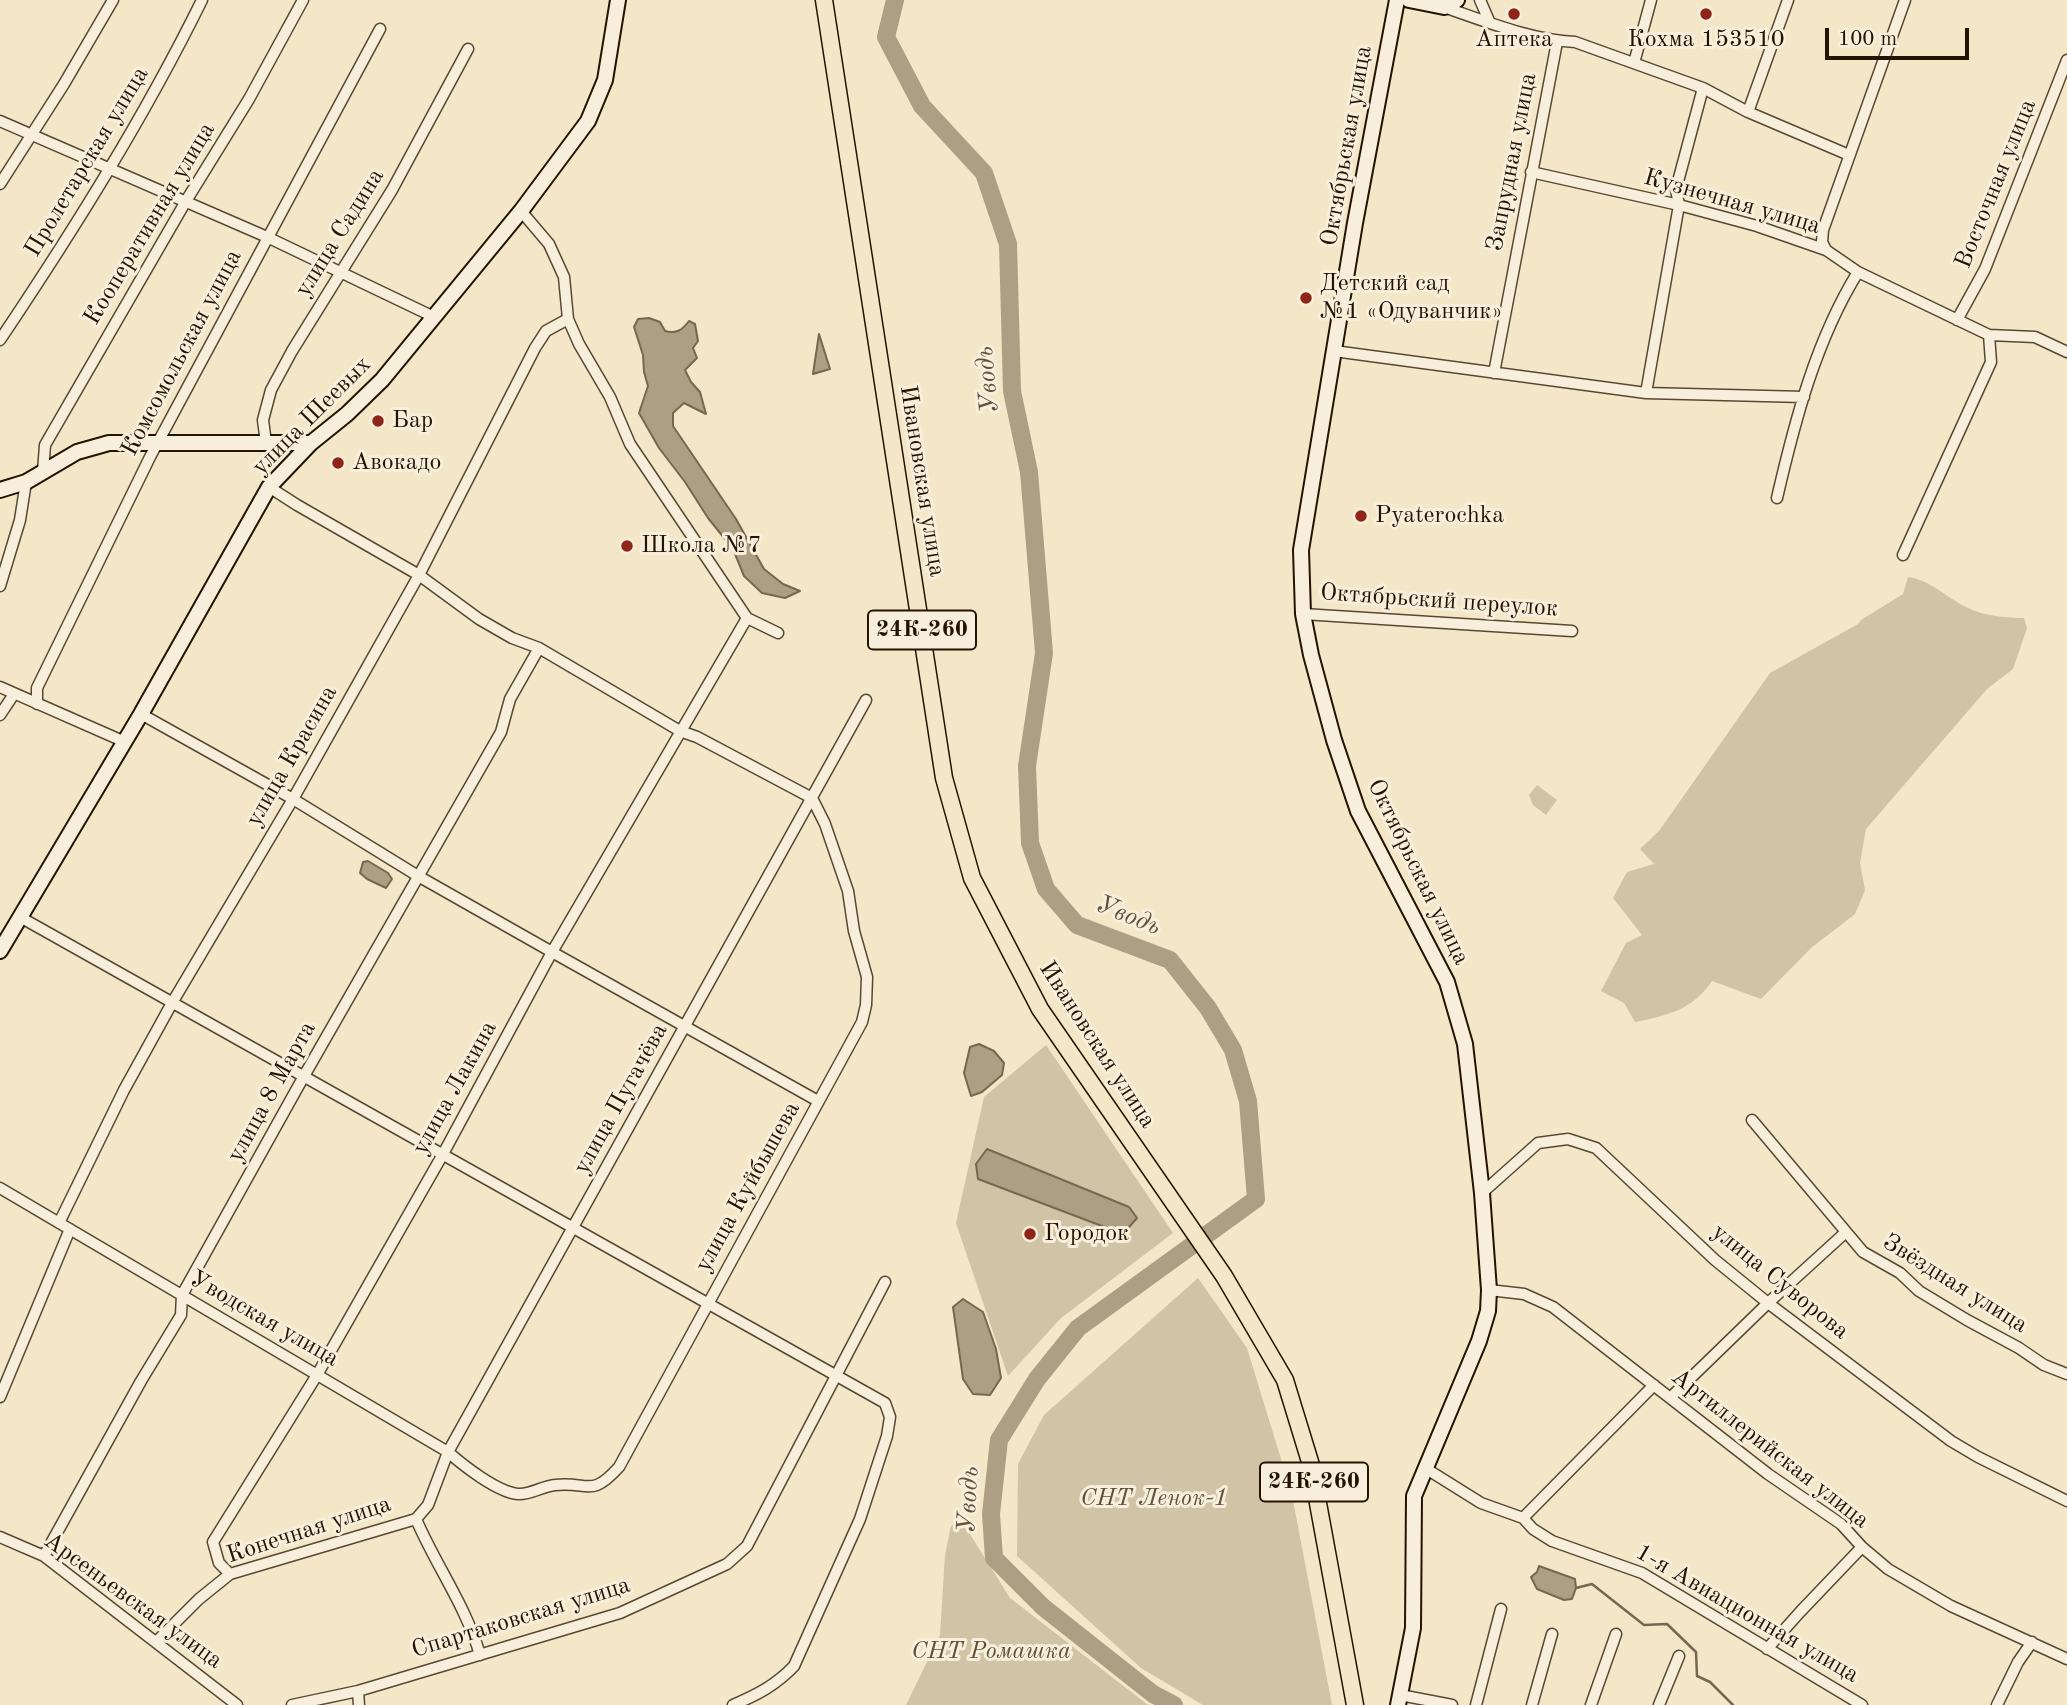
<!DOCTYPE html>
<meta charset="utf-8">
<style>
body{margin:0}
#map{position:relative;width:2067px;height:1705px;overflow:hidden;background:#f3e7c8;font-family:"Old Standard TT",serif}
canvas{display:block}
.scale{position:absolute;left:1825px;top:28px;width:144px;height:32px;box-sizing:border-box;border:4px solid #251301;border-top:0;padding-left:9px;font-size:21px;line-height:24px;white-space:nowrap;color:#251301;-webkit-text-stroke:5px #f7efdb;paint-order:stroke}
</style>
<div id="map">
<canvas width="2067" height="1705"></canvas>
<div class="scale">100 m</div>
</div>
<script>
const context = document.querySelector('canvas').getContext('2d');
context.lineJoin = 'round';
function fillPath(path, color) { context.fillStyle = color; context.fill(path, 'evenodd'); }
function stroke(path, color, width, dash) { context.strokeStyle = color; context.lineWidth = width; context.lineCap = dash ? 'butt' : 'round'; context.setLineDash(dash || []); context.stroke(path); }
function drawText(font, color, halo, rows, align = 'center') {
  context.font = font + ' "Old Standard TT",serif'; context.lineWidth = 6; context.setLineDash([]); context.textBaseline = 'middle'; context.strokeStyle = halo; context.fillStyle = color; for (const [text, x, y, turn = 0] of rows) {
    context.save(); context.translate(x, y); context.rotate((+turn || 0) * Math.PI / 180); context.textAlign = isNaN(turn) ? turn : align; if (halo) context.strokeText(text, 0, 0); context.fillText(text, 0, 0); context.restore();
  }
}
fillPath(new Path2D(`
 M1908,577C1931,580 1948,599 1968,608C1984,616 2007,618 2024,618L2027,628L2013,669L1987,689L1866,829L1860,863L1865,890L1855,914L1811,948L1761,999L1712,981C1692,1010 1669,1015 1635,1022L1624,1003L1601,991L1626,943L1642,935L1613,898L1627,872L1654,864L1640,849L1659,831L1770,673L1858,624L1861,620L1903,594Z
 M1537,785L1557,800L1546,815L1533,805L1529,795Z
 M1046,1045L1173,1233L1061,1318L1008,1376L956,1223L984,1097Z
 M1198,1278L1247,1348L1292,1495L1332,1705H1203L1141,1668L1017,1556L1018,1464L1044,1415Z
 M961,1520L1010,1598L1148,1705H906L940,1635L945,1555L951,1526Z`), '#d0c3a6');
const water = new Path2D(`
 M649,318L660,322L665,331C677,334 682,330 689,321L695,324L698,341L693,348L697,358L685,370L691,382L700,392L706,414L684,403L673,413V426L736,519L764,569L783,584L800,591L785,598L762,593L744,576L733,549L708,518L685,482L659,448L639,413L648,386L644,372L643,355L634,327L638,319Z
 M819,334L830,369L813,374Z
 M368,861L388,873L392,879L386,888L367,879L360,873L363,862Z
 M979,1044L994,1051L1004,1063L1002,1075L982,1092L971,1096L964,1073L970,1047Z
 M987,1149L1129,1207L1137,1218L1123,1234L978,1179L976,1164Z
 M963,1299L983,1312L996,1349L1001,1378L990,1395L973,1394L963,1379L953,1307Z
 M1539,1566L1575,1579L1576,1588L1572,1599L1564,1600L1537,1589L1531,1577L1537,1572Z`);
fillPath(water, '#ad9f84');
stroke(water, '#776750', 2);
stroke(new Path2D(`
 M1576,1588L1592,1584L1644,1625L1667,1624L1696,1652L1697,1676L1710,1682L1733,1705`), '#776750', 2.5);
stroke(new Path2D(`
 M895,0L886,37L922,106L984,173L1008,244L1012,391L1029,472L1044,653L1027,766L1030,843L1046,889L1077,925L1170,960L1208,1008L1233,1050L1248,1101L1256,1199L1078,1328L1037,1379L999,1440L991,1514L994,1558L1043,1607L1153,1694L1174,1705`), '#ad9f84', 18);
const street = new Path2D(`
 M1480,0L1490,23
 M1444,7C1485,21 1531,40 1575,42L1703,88L1748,112L1849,155
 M1634,63L1651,0
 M1748,112L1788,0
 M0,121L267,237L434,317
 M1531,172L1679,205L1757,226L1826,250L1858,272L1989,335L2035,337L2067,352
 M0,184L64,84L113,0
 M521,211L549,244L564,277L568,319L579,344L610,397L630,444L747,618L778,633
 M1826,250L1822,242L1823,230L1905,0
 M1957,320L1985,269L2067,60
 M0,340C73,231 144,118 202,0
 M1334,351L1646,393L1804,397
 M1494,373L1557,42
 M1646,393L1679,205L1676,189L1703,88
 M266,443L263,420L271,390L292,351L392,190L468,49
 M43,472L45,445L186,201L249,99L303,0
 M1777,498C1795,420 1816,340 1858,272
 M1903,555L1991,362L1989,335
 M0,586L20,520L26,482
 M1303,614L1572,631
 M0,687L125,742
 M37,704V688L150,457L380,29
 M141,714L293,799L418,876L552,952L818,1101
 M0,715L14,694
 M20,917L885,1403L890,1417L887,1436L860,1519L794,1666C776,1685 757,1695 733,1705
 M1752,1120L1863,1252L1900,1273L1919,1291L1967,1320L2019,1348L2044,1365L2067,1374
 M0,1188L448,1452C464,1466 497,1492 518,1494C530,1495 543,1486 555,1485C589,1481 590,1499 619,1467L862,1022L866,1005L867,977L854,931L848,891L825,824L812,798L697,737L680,731L539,648L512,638L479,619L419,575L297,505L269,487
 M1482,1193L1538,1143L1568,1139L1596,1148L1715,1260L1768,1303L1951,1441L1978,1457L2067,1501
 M59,1223L124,1090L172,1003L293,799L419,575L535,348L546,331L568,319
 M1489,1290L1524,1294L1553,1307L1768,1474L1841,1524L1862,1547L1888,1569L1951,1606L2067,1659
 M0,1397L70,1229
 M1670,1398L1768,1303L1846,1232
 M1425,1468L1481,1503L1523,1518L1533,1529L1552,1541L1642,1573L1862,1705
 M1523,1518L1654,1385
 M416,1519C435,1564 466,1606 480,1655
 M0,1537L44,1556L237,1705
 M44,1556L141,1381L181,1315L182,1295L304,1076L501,732L510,699L539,648
 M230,1574L219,1563L213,1542L317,1375L443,1154L552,952L747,618
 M156,1642L199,1599L230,1574L416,1519L428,1505L448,1452L866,700
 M1767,1649L1800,1612L1862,1547
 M358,1691L359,1705
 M1400,1695L1452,1705
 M292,1705L358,1691L620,1613L727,1564L747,1546L885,1282
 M1476,1705L1501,1609
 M1532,1705L1552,1634
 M1591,1705L1616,1634
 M1659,1705L1679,1656
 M1997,1705L2018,1662L2032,1642`);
const secondary = new Path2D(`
 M1397,0L1355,223L1301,550L1303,614L1311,655L1334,740L1358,811L1447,982L1465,1044L1482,1193L1489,1290L1488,1311L1479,1341L1414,1496L1413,1628L1398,1705
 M1409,0L1444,7L1457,0
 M0,490L26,482L77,452L109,443H311
 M0,951L141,714L269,487L311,443L347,414L382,380L521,211L588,121L605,80L618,0`);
const primary = new Path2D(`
 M824,0L944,778L972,878L1040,1009L1224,1276L1285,1380L1311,1465L1355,1705`);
stroke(street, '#584833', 13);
stroke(secondary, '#251301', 18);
stroke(primary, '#251301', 19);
stroke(street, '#f7efdb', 10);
stroke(secondary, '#f7efdb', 14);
stroke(primary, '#f3e7c8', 16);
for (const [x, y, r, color] of [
 [1514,14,7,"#8f2418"],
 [1706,14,7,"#8f2418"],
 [1306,298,7,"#8f2418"],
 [378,421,7,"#8f2418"],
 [338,463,7,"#8f2418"],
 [1361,516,7,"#8f2418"],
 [627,546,7,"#8f2418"],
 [1030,1234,7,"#8f2418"]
]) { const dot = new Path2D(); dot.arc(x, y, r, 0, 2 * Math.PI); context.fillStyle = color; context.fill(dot); stroke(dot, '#f7efdb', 2.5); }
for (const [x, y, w] of [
 [922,630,108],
 [1314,1482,108]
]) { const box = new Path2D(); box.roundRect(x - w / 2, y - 19.5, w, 39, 5); context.fillStyle = '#f7efdb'; context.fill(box); stroke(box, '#251301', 2); }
drawText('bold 23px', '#251301', null, [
 ["24К-260",922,630],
 ["24К-260",1314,1482]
]);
drawText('24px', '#251301', '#f7efdb', [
 ["Аптека",1514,40,"center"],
 ["Кохма 153510",1706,40,"center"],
 ["Детский сад",1320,284],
 ["№1 «Одуванчик»",1320,312],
 ["Бар",392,421],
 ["Авокадо",352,463],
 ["Pyaterochka",1375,516],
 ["Школа №7",641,546],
 ["Городок",1044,1234]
], 'left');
drawText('24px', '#251301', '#f7efdb', [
 ["Октябрьская улица",1347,146,-80],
 ["Пролетарская улица",87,162,-59],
 ["Запрудная улица",1512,162,-79],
 ["Восточная улица",1996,184,-68],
 ["Кузнечная улица",1732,202,16],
 ["Кооперативная улица",150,224,-59],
 ["улица Садина",340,233,-58],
 ["Комсомольская улица",182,353,-62],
 ["улица Шеевых",312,416,-45],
 ["Ивановская улица",922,481,81],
 ["Октябрьский переулок",1439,601,4],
 ["улица Красина",292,756,-60],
 ["Октябрьская улица",1418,872,64],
 ["Ивановская улица",1097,1045,57],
 ["улица Лакина",455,1088,-61],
 ["улица 8 Марта",272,1092,-61],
 ["улица Пугачёва",621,1099,-61],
 ["улица Куйбышева",748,1187,-61],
 ["улица Суворова",1780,1282,39],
 ["Звёздная улица",1955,1284,32],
 ["Уводская улица",264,1319,30],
 ["Артиллерийская улица",1770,1449,38],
 ["Конечная улица",309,1530,-18],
 ["Арсеньевская улица",133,1601,36],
 ["1-я Авиационная улица",1747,1614,30],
 ["Спартаковская улица",521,1618,-17]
]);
drawText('italic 24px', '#61513b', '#f7efdb', [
 ["СНТ Ленок-1",1154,1499],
 ["СНТ Ромашка",991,1652]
]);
drawText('italic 26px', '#62523c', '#f7efdb', [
 ["Уводь",988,380,-95],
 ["Уводь",1128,916,22],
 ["Уводь",969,1500,-87]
]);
</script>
